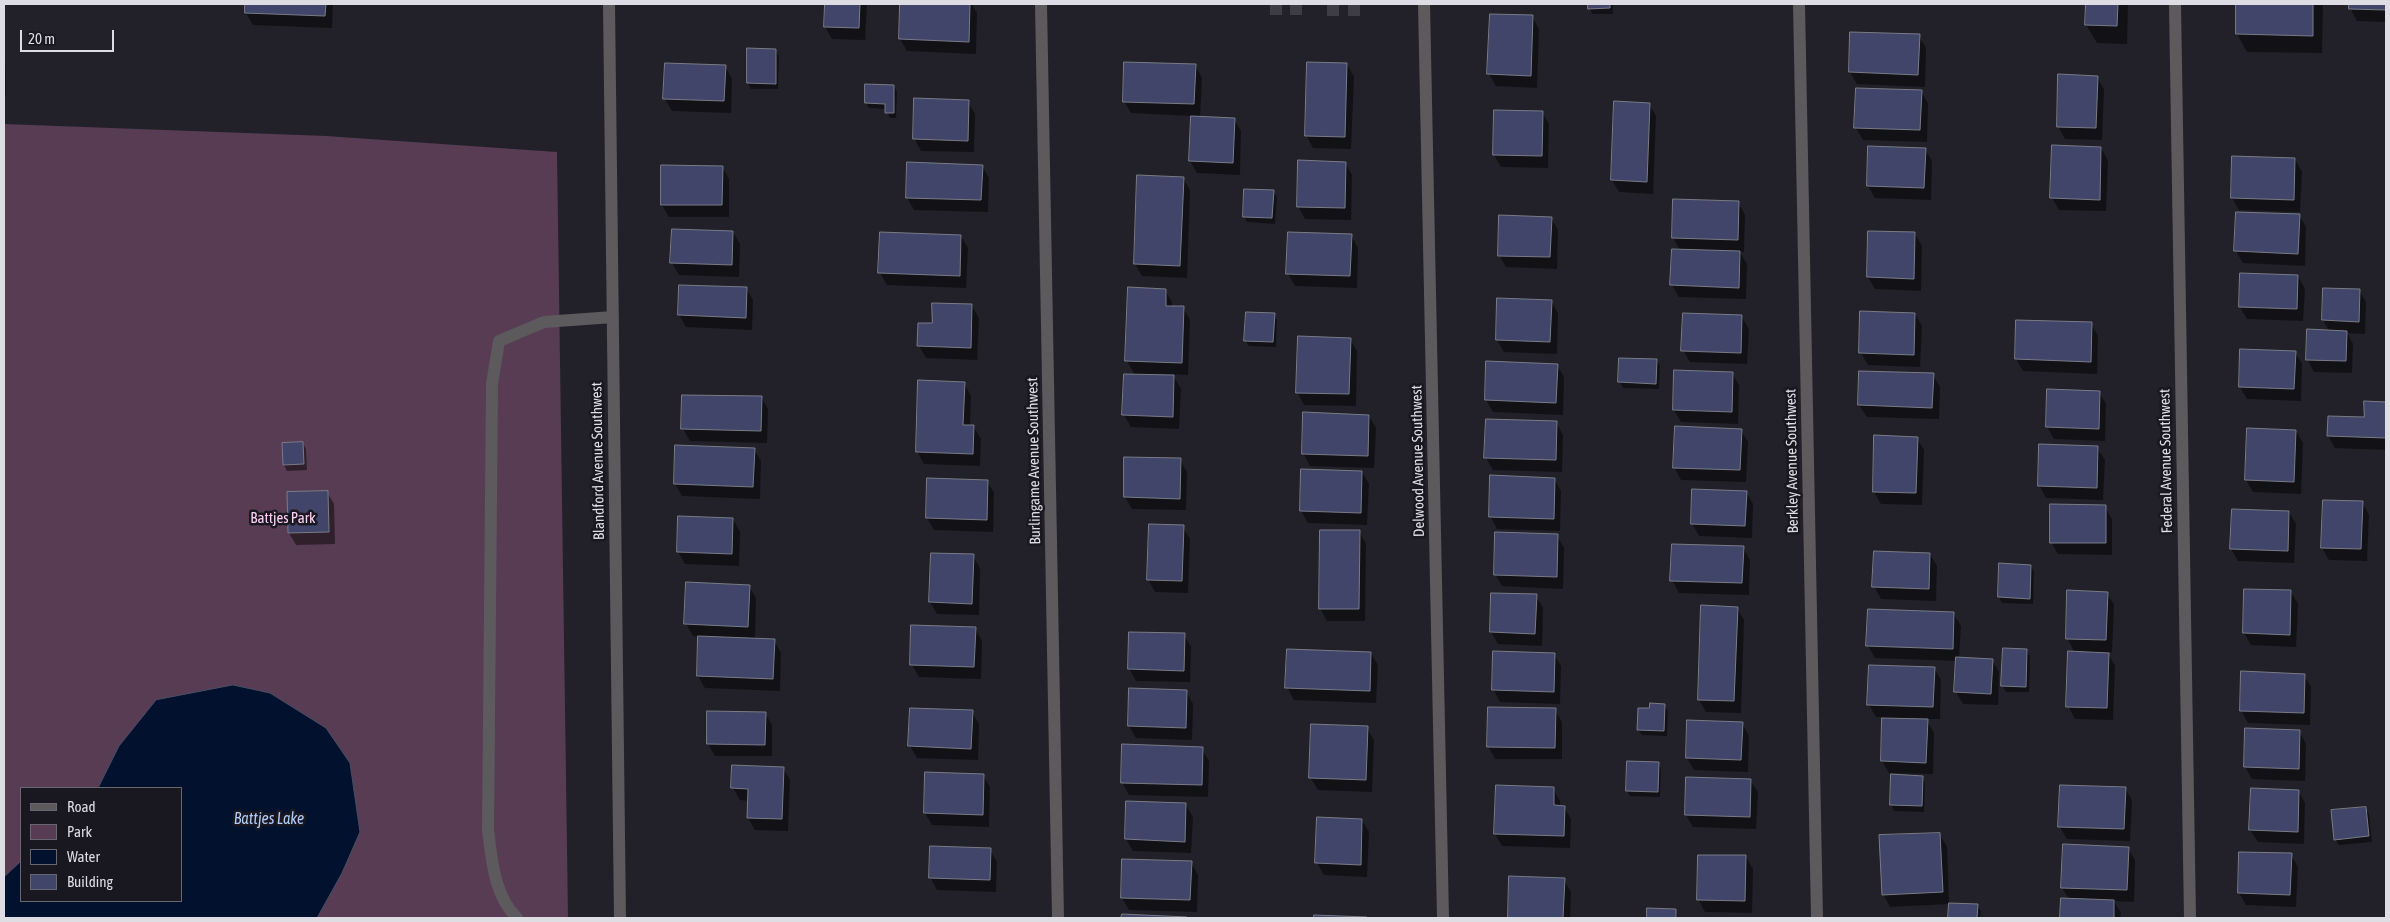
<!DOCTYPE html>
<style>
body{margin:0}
#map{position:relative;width:2390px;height:922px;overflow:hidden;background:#222129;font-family:"Asap Condensed",sans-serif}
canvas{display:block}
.frame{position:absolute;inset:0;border:5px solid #dedde3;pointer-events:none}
.legend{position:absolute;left:20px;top:787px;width:162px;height:115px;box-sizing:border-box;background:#191720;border:1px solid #68666e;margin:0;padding:6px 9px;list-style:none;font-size:15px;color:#dedde3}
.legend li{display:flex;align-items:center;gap:10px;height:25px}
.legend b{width:25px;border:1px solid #68666e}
.scale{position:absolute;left:20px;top:30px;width:94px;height:22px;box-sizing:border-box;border:2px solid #dedde3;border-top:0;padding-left:6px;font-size:15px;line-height:18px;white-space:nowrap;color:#dedde3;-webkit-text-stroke:4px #191720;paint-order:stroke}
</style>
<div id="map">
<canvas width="2390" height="922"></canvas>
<div class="frame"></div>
<ul class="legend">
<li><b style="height:6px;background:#5d5a5e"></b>Road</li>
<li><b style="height:14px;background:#583c54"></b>Park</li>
<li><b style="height:14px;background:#02122e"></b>Water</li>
<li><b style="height:14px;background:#404569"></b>Building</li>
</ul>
<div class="scale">20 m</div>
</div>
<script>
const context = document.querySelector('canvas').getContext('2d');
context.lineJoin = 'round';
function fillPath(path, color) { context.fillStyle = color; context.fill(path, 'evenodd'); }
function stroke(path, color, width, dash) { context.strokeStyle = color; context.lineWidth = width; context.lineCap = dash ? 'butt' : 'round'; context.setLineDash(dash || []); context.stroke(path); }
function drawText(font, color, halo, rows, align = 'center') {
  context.font = font + ' "Asap Condensed",sans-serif'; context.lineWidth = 5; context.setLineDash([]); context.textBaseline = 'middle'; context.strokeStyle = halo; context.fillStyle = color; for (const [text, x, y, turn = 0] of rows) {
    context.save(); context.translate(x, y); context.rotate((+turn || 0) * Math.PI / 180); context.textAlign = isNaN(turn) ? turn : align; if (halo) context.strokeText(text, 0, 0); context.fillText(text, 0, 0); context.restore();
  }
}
fillPath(new Path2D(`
 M4,124L326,136L557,152L568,918H4ZM21,788H181V901H21Z`), '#583c54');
const water = new Path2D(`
 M233,685L270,693L326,728L350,763L360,832L342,873L317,918H4V877L21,861V901H181V788H98L119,746L156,700Z`);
fillPath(water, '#02122e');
stroke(water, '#444f64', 1);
fillPath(new Path2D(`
 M247,4H333L332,28L253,25L246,13Z
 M826,4H867L865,40L832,39L825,27Z
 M902,4H972L977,13L976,54L907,51L900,39Z
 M1589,4H1613V14H1592Z
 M1858,4H1892V5Z
 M2087,4H2128L2127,44L2097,43L2086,25Z
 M2238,4H2323L2322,53L2247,52L2237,34Z
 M2351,4H2386V22L2357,21L2350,8Z
 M4,12L6,95H4Z
 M1491,15L1532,16L1539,29L1537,88L1496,86L1489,74Z
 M1852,33L1919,36L1926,48L1925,87L1857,84L1850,72Z
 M775,50L779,56L778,89H751L748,83Z
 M1347,64L1354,77L1351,149L1313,148L1306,135Z
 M1195,65L1202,78L1200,118L1234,119L1241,131L1240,175L1197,173L1190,161L1192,116L1131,113L1124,101Z
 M725,66L732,79L731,113L672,111L665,99Z
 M2097,77L2104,89L2102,140L2065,139L2058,126Z
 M894,86L897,92L896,118H890L886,109L869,108L866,103Z
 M1921,91L1928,104L1927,142L1863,140L1856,128Z
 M968,102L975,114L974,152L921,151L914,138Z
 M1615,103L1649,104L1656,116L1653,194L1619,192L1612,180Z
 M1542,112L1549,124L1548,168L1501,167L1494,155Z
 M2101,148L2108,161L2106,211L2059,210L2052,198Z
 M1925,149L1932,161L1931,200L1875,198L1868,186Z
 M2295,159L2302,172L2300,212L2239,210L2232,198Z
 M1345,163L1352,175L1351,220L1305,219L1298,206Z
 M662,166L722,167L729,179V217H669L662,205Z
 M982,166L989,178L988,212L914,210L907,197Z
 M1183,178L1190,190L1187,278L1142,276L1135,264Z
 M1273,191L1277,197L1275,224L1247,222L1244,216Z
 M1738,202L1745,215L1744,252H1740L1747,264L1746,299L1679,297L1672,285L1680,250L1673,238Z
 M2237,213L2299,215L2306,227L2305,266L2243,263L2236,251Z
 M1551,218L1558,230L1557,269L1506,267L1499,255Z
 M733,232L740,244L739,277L679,275L672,263Z
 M1915,234L1922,246L1921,291L1875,289L1868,277Z
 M1351,235L1358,248L1357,288L1295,286L1288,274Z
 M961,236L968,248L966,288L887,285L880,273Z
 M2298,276L2305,289L2303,321L2247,319L2240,307Z
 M680,286L746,288L753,300L752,330L686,327L679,315Z
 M2324,289L2359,290L2366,302L2365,334L2347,333L2353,344L2352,373L2314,372L2307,359L2329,331L2323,320Z
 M1165,290L1172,302V307L1183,308L1190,320L1188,375L1172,374L1181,389L1179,429L1131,427L1124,415L1125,375H1135L1127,361Z
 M1551,301L1558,313L1557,354L1504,352L1497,340Z
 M972,306L979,318L977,360L926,358L919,346V324L933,325Z
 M1274,314L1277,320L1276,347L1249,346L1245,340Z
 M1915,314L1922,326L1920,367L1868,365L1861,353Z
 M1742,317L1749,329L1747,364L1690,362L1683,350Z
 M2091,324L2098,336L2097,374L2023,371L2016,359Z
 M1350,339L1357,351L1356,406L1304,405L1297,392Z
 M2295,352L2302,364L2301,401L2247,399L2240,387Z
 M1620,359L1657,360L1660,366L1659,389L1623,388L1620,382Z
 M1557,365L1564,377L1563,415L1493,412L1486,400Z
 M1732,373L1739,385L1738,424L1681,422L1674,410Z
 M1933,375L1940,387L1939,419L1867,417L1859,405Z
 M964,383L971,396L970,426L974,427L981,439L980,466L924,464L917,451Z
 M2099,392L2106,404L2105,441L2054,439L2047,427Z
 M761,397L768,409L767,443L690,441L683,429Z
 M2366,402L2386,403V450L2335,448L2328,436L2365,418Z
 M1369,416L1376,428L1374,468L1310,466L1303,453Z
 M1556,422L1563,435L1562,472L1493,470L1486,458Z
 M1741,430L1748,442L1746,482L1681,480L1674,467Z
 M2296,431L2303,443L2301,494L2253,492L2246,480Z
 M1917,438L1924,450L1922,505L1881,504L1874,492Z
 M303,443L306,449L307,470L287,471L284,465Z
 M2097,448L2105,460L2103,500L2046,498L2039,485Z
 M754,449L761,461L760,499L682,496L675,484Z
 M1180,460L1187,472L1186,510L1132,509L1125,497Z
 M1362,472L1369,484L1367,525L1308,523L1301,511Z
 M1554,479L1561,491L1560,531L1497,529L1490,516Z
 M987,481L994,493L993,532L934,530L927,518Z
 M327,492L334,504L335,544L296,545L289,533Z
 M1746,492L1753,504L1752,538L1699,536L1692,523Z
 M2362,502L2369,515L2367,561L2329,560L2322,548Z
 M2105,507L2112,519V555L2058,554L2051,542Z
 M2289,512L2296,524L2294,563L2238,561L2231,549Z
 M733,519L740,532L739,566L685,564L678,552Z
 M1183,527L1190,539L1188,593L1155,592L1148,579Z
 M1359,531L1366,544L1365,621H1327L1320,608Z
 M1557,536L1564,548L1563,589L1502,586L1495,574Z
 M1743,547L1750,560L1749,595L1679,593L1672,580Z
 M1930,554L1937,566L1936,601L1881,599L1874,586Z
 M973,556L980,568L979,615L937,614L930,602Z
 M2000,565L2031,566L2034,572L2033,604L2002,603L1999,597Z
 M749,586L756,598L755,640H774L781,653L780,691L705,688L698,676L700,637L693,636L686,624Z
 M2291,592L2298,604L2296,647L2251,645L2244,633Z
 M2107,593L2114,605L2112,652H2107L2115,666L2113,720L2075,719L2068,706L2075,653L2067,638Z
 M1536,596L1543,608L1542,646L1498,644L1491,632Z
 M1737,608L1744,620L1741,713L1706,712L1699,700Z
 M1953,613L1961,626L1959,659L1992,660L1999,672L1998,705L1963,704L1956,692L1957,661L1875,658L1868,646Z
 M975,628L982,641L981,679L919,677L912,665Z
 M1184,635L1191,647L1190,682L1136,681L1129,668Z
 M2026,650L2030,656L2029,692H2006L2003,686Z
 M1371,653L1378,665L1376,703L1294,700L1287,687Z
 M1554,654L1561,666L1560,704L1500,702L1493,689Z
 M1934,668L1941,680L1940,719H1926L1934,733L1933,774L1889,773L1882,761L1884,717H1876L1869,705Z
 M2304,675L2311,687L2310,725L2248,723L2241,710Z
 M1186,691L1193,704L1192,740L1136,738L1129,726Z
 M1664,705L1668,711L1667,736L1642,735L1638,730L1651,710Z
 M911,710L972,712L979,724L978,760L917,758L910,746Z
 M1555,710L1562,722V759H1495L1488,746Z
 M765,713L772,725V756H715L708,744Z
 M1688,721L1742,723L1749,736L1748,772L1694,770L1687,758Z
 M1367,728L1374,740L1372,792L1318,790L1310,777Z
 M2247,729L2299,731L2306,744L2305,781L2252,779L2245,767Z
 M1202,749L1209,761L1208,797L1129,795L1122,782Z
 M1658,763L1661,769L1660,797L1630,796L1627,791Z
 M733,766L783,768L790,780L788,831L755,830L748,818L749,801L740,800L733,788Z
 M983,775L990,787L989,827L932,825L925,813Z
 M1922,777L1925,783L1924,812L1894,811L1891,805Z
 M1750,780L1758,792L1756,829L1693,827L1686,815Z
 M2125,788L2132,800L2130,841L2067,839L2060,827Z
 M1553,789L1560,801V807H1564L1571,819L1570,848L1502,846L1495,834Z
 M2252,789L2298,791L2305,803L2304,844L2258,842L2250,830Z
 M1127,802L1186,805L1193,817L1191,853L1133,851L1126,839Z
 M2365,808L2369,814L2372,842L2339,845L2335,839Z
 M1362,820L1369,832L1367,877L1324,875L1317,863Z
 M1940,835L1947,847L1949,904L1890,907L1883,894Z
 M2128,848L2135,860L2134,902L2114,901L2121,913L2120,918H2061L2062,899H2069L2062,888Z
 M990,850L997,862L996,892L937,890L930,877Z
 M2291,855L2298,867L2296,907L2246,905L2239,893Z
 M1746,857L1753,869L1752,913L1705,912L1698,899Z
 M1191,862L1198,875L1197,912L1129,910L1122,898Z
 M1510,878L1564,880L1571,892L1570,918H1509Z
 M1950,905L1977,906L1981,911L1980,918H1950Z
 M1649,909L1675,911L1679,918H1648Z
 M1123,916L1187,918H1123Z`), '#0007');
const building = new Path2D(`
 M245,4H326L325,16L245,13Z
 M825,4H860L859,28L824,27Z
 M900,4H970L969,42L899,39Z
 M1588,4H1610V8L1588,9Z
 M2086,4H2118L2117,26L2085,25Z
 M2236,4H2313V36L2236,34Z
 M2349,4H2386V10L2349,9Z
 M1490,14L1533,15L1531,76L1487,74Z
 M1850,32L1920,34L1918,75L1849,72Z
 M747,48L776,49V84L747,83Z
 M1124,62L1196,64L1194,104L1123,102Z
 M1307,62L1347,63L1345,137L1305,136Z
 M665,63L726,65L724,101L663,99Z
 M2058,74L2098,76L2096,128L2057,127Z
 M865,84L894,85V113H885V104L865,103Z
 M1856,88L1922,90L1920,130L1854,128Z
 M914,98L969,100L968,141L913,139Z
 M1614,101L1650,103L1647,182L1611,180Z
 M1494,110L1543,111L1542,156L1493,155Z
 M1191,116L1235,118L1233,163L1189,161Z
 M2052,145L2101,147L2100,200L2050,198Z
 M1868,146L1926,148L1924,188L1867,186Z
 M2232,156L2295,158L2294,200L2231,198Z
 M1298,160L1346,162L1345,208L1297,207Z
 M907,162L983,165L981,200L906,198Z
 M661,165L723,166L722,205H661Z
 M1137,175L1184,177L1180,266L1134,264Z
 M1244,189L1274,190L1272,218L1243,217Z
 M1673,199L1739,201L1738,240L1672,238Z
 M2236,212L2300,214L2298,254L2234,251Z
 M1499,215L1552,217L1550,257L1498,256Z
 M672,229L733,231L732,265L670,263Z
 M1868,231L1915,232L1914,279L1867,277Z
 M880,232L961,235L960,276L878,273Z
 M1288,232L1352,234L1350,276L1286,274Z
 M1672,249L1740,251L1739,288L1670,285Z
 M2240,273L2298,275L2297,309L2239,307Z
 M679,285L747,287L746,318L678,315Z
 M1128,287L1166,289V306H1184L1182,363L1125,361Z
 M2323,288L2360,289L2359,322L2322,320Z
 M1497,298L1552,300L1550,342L1496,340Z
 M932,303L972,304L971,348L917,346L918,323H932Z
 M1860,311L1915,313L1914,355L1859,353Z
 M1246,312L1275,313L1273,342L1244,341Z
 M1683,313L1742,315L1741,353L1681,351Z
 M2016,320L2092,322L2091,362L2015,359Z
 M2307,329L2347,331L2346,361L2306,360Z
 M1298,336L1351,338L1349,394L1296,393Z
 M2240,349L2296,351L2294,389L2239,387Z
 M1619,358L1657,359L1656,384L1618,382Z
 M1486,361L1558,364L1556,403L1485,400Z
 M1674,370L1733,372L1732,412L1673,410Z
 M1859,371L1934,373L1932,408L1858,405Z
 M1124,374L1174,375L1173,417L1122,415Z
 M918,380L965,382L963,425H974L973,454L916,452Z
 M2047,389L2100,391L2099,429L2046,427Z
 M682,395L762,396L761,431L681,429Z
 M2364,401L2386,402V438L2327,436L2328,416L2364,417Z
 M1303,412L1369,415L1368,456L1302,454Z
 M1486,419L1557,421L1556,460L1484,458Z
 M1675,426L1742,429L1740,470L1673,468Z
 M2247,428L2296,430L2294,482L2245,480Z
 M1874,435L1918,437L1916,493L1873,492Z
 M303,442L304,464L283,465L282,443Z
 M2039,444L2098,446L2097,488L2038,486Z
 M675,445L755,448L753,487L674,484Z
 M1124,457L1181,458L1180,499L1124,497Z
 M1301,469L1362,471L1361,513L1300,511Z
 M1490,475L1555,478L1554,519L1489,517Z
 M927,478L988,480L987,520L926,518Z
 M1692,489L1747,491L1745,526L1691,524Z
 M328,491L329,532L288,533L287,492Z
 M2323,500L2363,501L2361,549L2321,548Z
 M2050,504L2106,505V543H2050Z
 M2232,509L2289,511L2288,551L2230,549Z
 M678,516L733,518L732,554L677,552Z
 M1149,524L1184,525L1182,581L1147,580Z
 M1320,530H1360L1359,609H1319Z
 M1495,532L1558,534L1557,577L1494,575Z
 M1672,544L1744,546L1742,583L1670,581Z
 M1874,551L1930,553L1929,589L1872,587Z
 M931,553L974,554L972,604L929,602Z
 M1999,563L2031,565L2030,599L1998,597Z
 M686,582L750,585L748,627L684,624Z
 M2244,589L2291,590L2290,635L2243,633Z
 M2067,590L2108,592L2106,640L2066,639Z
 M1491,593L1537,594L1535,634L1490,632Z
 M1701,605L1738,607L1734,701L1698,700Z
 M1868,609L1954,612L1953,649L1866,646Z
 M911,625L976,627L974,667L910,665Z
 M1129,632L1185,633L1184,671L1128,669Z
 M698,636L775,639L773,679L697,676Z
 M2003,648L2027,649L2026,687L2001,686Z
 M1287,649L1371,652L1370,691L1285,688Z
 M1493,651L1555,653L1554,692L1492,690Z
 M2068,651L2109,653L2107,708L2066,707Z
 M1956,657L1993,659L1991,694L1954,692Z
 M1869,665L1935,667L1933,707L1867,705Z
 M2241,671L2305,674L2304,713L2240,711Z
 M1129,688L1187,690L1186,728L1128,726Z
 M1650,703L1665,704L1664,731L1637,730L1638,708H1649Z
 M1488,707L1556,708L1555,748L1487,747Z
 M910,708L973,710L971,749L908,746Z
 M707,711L766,712L765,745L707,744Z
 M1882,718L1928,719L1926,763L1881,761Z
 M1687,720L1743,722L1741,760L1686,758Z
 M1311,724L1368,726L1366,780L1309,778Z
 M2245,728L2300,730L2299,769L2244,767Z
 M1122,744L1203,747L1202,785L1121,783Z
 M1627,761L1659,762L1658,792L1626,791Z
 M732,765L784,767L782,819L747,818L748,789L731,788Z
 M925,772L984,774L983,815L924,813Z
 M1891,774L1923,776L1922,806L1890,805Z
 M1686,777L1751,779L1750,817L1685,815Z
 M1496,785L1554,787V805L1565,806L1564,836L1494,834Z
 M2060,785L2126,787L2124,829L2058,827Z
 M2251,788L2299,790L2298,832L2249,830Z
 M1126,801L1186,803L1185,842L1125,839Z
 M2366,807L2369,836L2334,840L2331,810Z
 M1317,817L1362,819L1361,865L1315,863Z
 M1940,833L1943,892L1882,895L1879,835Z
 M2063,844L2129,847L2127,890L2061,888Z
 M930,846L991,848L990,880L929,878Z
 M2239,852L2292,853L2290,895L2238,893Z
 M1698,855H1746L1745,901L1697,900Z
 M1122,859L1192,861L1190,900L1121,898Z
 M1509,876L1565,878L1563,918H1508Z
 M2061,898L2114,900V918H2060Z
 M1949,903L1978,904L1977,918H1948Z
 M1647,908L1676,909V918H1647Z
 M1122,914L1187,917V918H1121Z
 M1314,915L1367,917V918H1314Z`);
fillPath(building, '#404569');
stroke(building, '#797b86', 1);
stroke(new Path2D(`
 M1276,4V15
 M1296,4V15
 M1333,4V16
 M1354,4V16`), '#3e3d45', 12, [12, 6]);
stroke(new Path2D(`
 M609,4L620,918
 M1041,4L1058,918
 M1424,4L1443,918
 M1799,4L1817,918
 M2175,4L2190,918
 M517,918C494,895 492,861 488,830L492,384L499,341L544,322L613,317`), '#5d5a5e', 12);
drawText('15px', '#dedde3', '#191720', [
 ["Blandford Avenue Southwest",598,461,-91],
 ["Burlingame Avenue Southwest",1034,461,-91],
 ["Delwood Avenue Southwest",1418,461,-91],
 ["Berkley Avenue Southwest",1792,461,-91],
 ["Federal Avenue Southwest",2166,461,-91]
]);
drawText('15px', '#fed0f7', '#191720', [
 ["Battjes Park",283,518]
]);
drawText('italic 16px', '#adccfa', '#191720', [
 ["Battjes Lake",269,819]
]);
</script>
